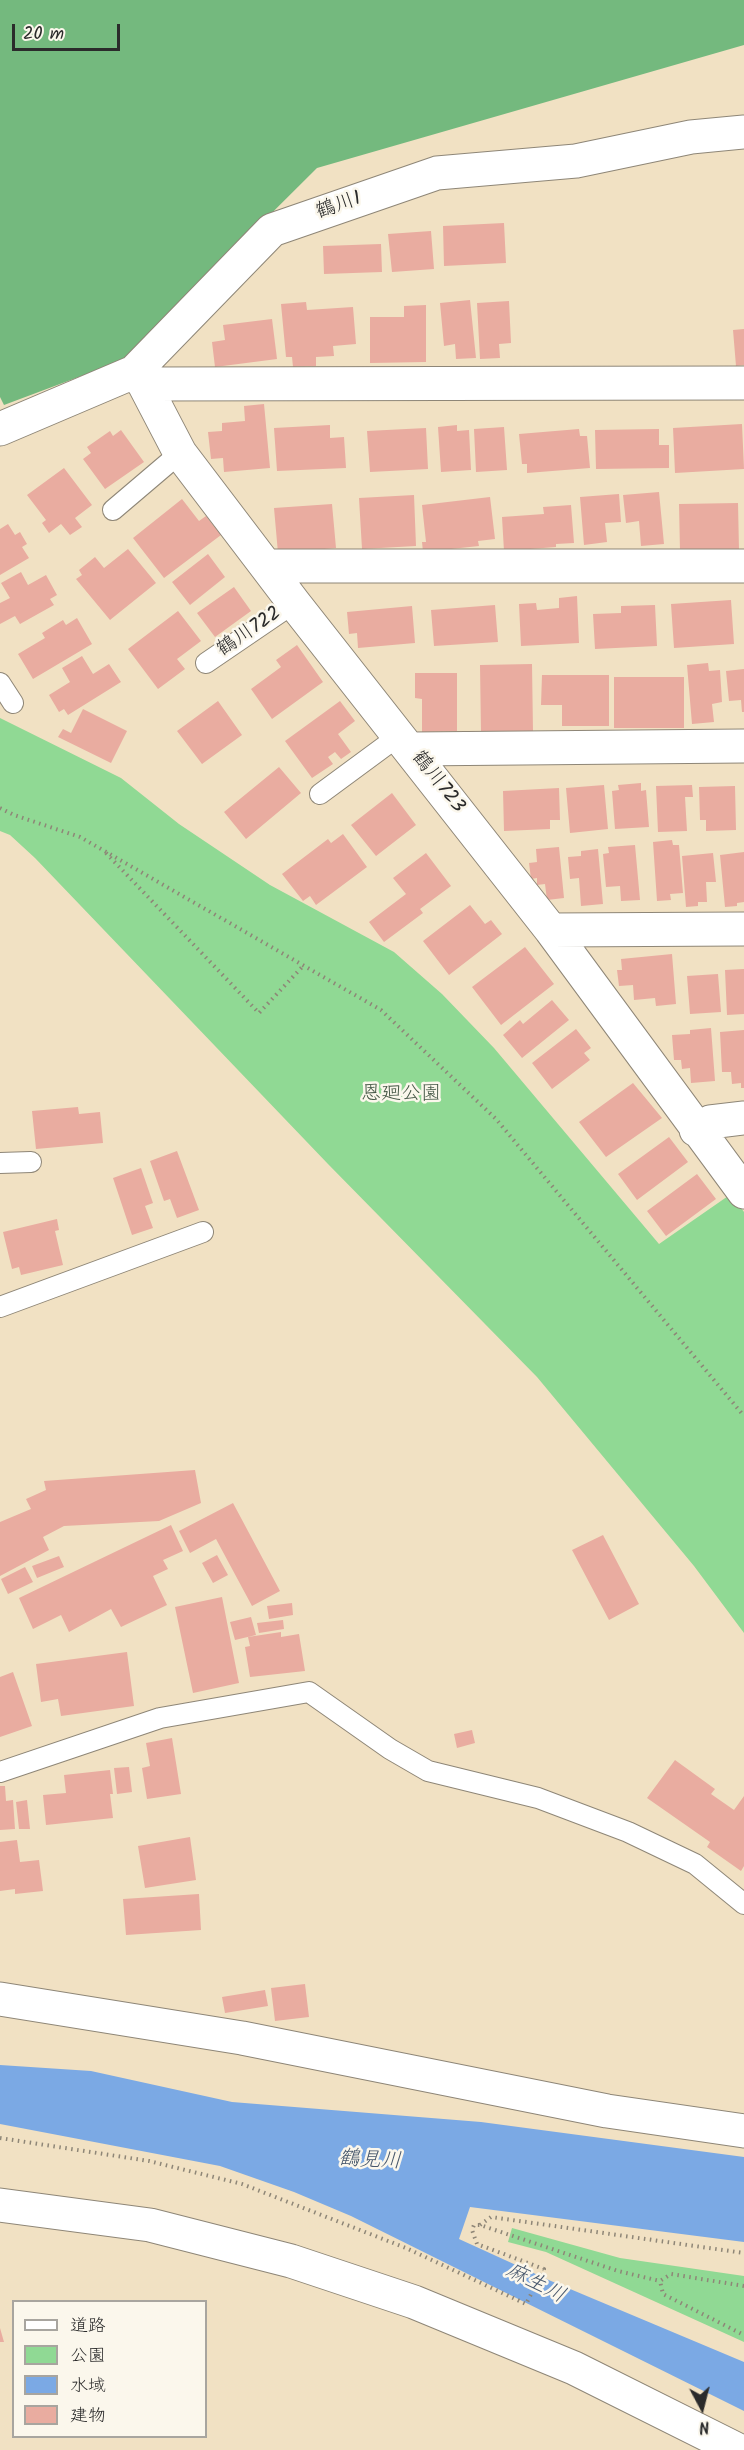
<!DOCTYPE html>
<meta charset="utf-8">
<style>
body{margin:0}
#map{position:relative;width:744px;height:2450px;overflow:hidden;background:#f1e1c3;font-family:Kalam,"Klee One",sans-serif}
canvas{display:block}
.legend{position:absolute;left:12px;top:2300px;width:195px;height:138px;box-sizing:border-box;background:#fbf7ec;border:2px solid #a8a59f;margin:0;padding:8px 10px;list-style:none;font-size:18px;color:#2b2b2b}
.legend li{display:flex;align-items:center;gap:12px;height:30px}
.legend b{width:30px;border:2px solid #a8a59f}
.north{position:absolute;left:672px;top:2378px;width:60px;height:60px;-webkit-text-stroke:4px #fbf7ec;paint-order:stroke;rotate:173deg;font-size:16px;font-weight:700;line-height:24px;text-align:center;color:#2b2b2b}
.north::after{content:'';display:block;margin:auto;width:21px;height:27px;background:#2b2b2b;clip-path:polygon(50% 0,100% 100%,50% 72%,0 100%)}
.scale{position:absolute;left:12px;top:24px;width:108px;height:27px;box-sizing:border-box;border:3px solid #2b2b2b;border-top:0;padding-left:8px;font-size:18px;line-height:21px;white-space:nowrap;color:#2b2b2b;-webkit-text-stroke:4px #fbf7ec;paint-order:stroke}
</style>
<div id="map">
<canvas width="744" height="2450"></canvas>
<ul class="legend">
<li><b style="height:8px;background:#fff"></b>道路</li>
<li><b style="height:16px;background:#90d994"></b>公園</li>
<li><b style="height:16px;background:#7ba9e4"></b>水域</li>
<li><b style="height:16px;background:#e9aca0"></b>建物</li>
</ul>
<div class="north">N</div>
<div class="scale">20 m</div>
</div>
<script>
const context = document.querySelector('canvas').getContext('2d');
context.lineJoin = 'round';
function fillPath(path, color) { context.fillStyle = color; context.fill(path, 'evenodd'); }
function stroke(path, color, width, dash) { context.strokeStyle = color; context.lineWidth = width; context.lineCap = dash ? 'butt' : 'round'; context.setLineDash(dash || []); context.stroke(path); }
function drawText(font, color, halo, rows, align = 'center') {
  context.font = font + ' Kalam,"Klee One",sans-serif'; context.lineWidth = 5; context.setLineDash([]); context.textBaseline = 'middle'; context.strokeStyle = halo; context.fillStyle = color; for (const [text, x, y, turn = 0] of rows) {
    context.save(); context.translate(x, y); context.rotate((+turn || 0) * Math.PI / 180); context.textAlign = isNaN(turn) ? turn : align; if (halo) context.strokeText(text, 0, 0); context.fillText(text, 0, 0); context.restore();
  }
}
fillPath(new Path2D(`
 M0,718L121,778L179,824L270,885L394,952L442,994L494,1048L659,1244L731,1194L744,1212V1633L694,1566L537,1377L328,1164L35,858L10,835L0,831Z
 M512,2228L620,2258L744,2276V2342L546,2252L508,2242Z`), '#90d994');
fillPath(new Path2D(`
 M0,0H744V45L317,168L124,360L4,405L0,397Z`), '#74b97e');
fillPath(new Path2D(`
 M0,2065L91,2071L232,2102L481,2122L744,2157V2242L470,2207L459,2239L551,2281L744,2362V2411L351,2216L294,2192L220,2166L0,2124Z`), '#7ba9e4');
fillPath(new Path2D(`
 M504,223L506,263L444,266L443,226Z
 M431,231L434,269L392,272L388,234Z
 M381,244L382,272L324,274L323,246Z
 M470,300L476,358L456,359L455,344L444,346L440,303Z
 M509,301L511,343L499,344L500,358L480,359L477,303Z
 M306,302L307,310L353,307L356,344L333,346L334,356L316,357V366L293,367L292,357H286L281,304Z
 M426,305V362L370,363V317H404V306Z
 M272,319L277,359L215,367L212,342L225,340L223,325Z
 M744,329V365L736,366L733,330Z
 M264,404L270,468L224,472L223,458L211,459L208,432L222,431V423L245,421L244,406Z
 M742,424L744,469L675,473L673,428Z
 M330,425V438L344,437L346,468L277,471L274,428Z
 M457,425V431L469,430L471,470L441,472L438,427Z
 M504,427L507,470L476,472L474,429Z
 M426,428L428,469L370,472L367,431Z
 M579,429L580,436H587L590,468L527,473V464H522L519,434Z
 M659,429V445H669V468L596,469L595,430Z
 M121,430L144,462L105,489L83,459L91,453L87,447L110,431L113,436Z
 M64,468L92,505L75,518L82,527L70,535L61,524L49,533L42,523L46,520L27,495Z
 M659,492L664,544L641,546L639,521L626,523L623,495Z
 M619,494L621,522L605,523L607,542L584,545L580,497Z
 M414,495L416,546L362,549L359,498Z
 M490,497L495,539L478,541L479,546L423,552L422,542H426L422,505Z
 M182,499L199,521L206,516L221,535L164,578L133,538Z
 M738,503L739,550L680,551L679,504Z
 M332,504L336,548L278,553L274,508Z
 M571,505L574,543L556,544V547L504,551L502,517L544,514L543,507Z
 M8,524L15,535L20,532L27,544L22,547L29,558L0,575V529Z
 M128,549L156,583L110,620L76,579L82,575L79,570L95,557L104,568Z
 M208,554L225,577L190,605L172,582Z
 M21,572L28,585L46,575L57,595L50,599L54,605L20,624L15,616L0,624V603L10,598L1,583Z
 M234,587L251,611L215,637L197,613Z
 M577,596L579,643L521,646L519,604L536,603L537,610L559,608V598Z
 M731,600L734,644L674,648L671,604Z
 M495,605L498,642L434,646L431,610Z
 M655,605L657,646L595,649L593,614L621,613V606Z
 M412,606L415,643L358,648L357,633L349,634L347,612Z
 M178,611L201,641L177,659L185,669L158,689L128,649Z
 M77,618L92,644L33,679L18,654L45,638L42,633L63,620L66,625Z
 M297,645L323,682L272,719L251,689L281,667L276,660Z
 M82,656L93,674L109,664L121,682L68,715L64,709L59,712L49,695L70,682L62,668Z
 M708,663L709,671L720,670L722,702L712,704L714,722L692,724L687,665Z
 M532,664L533,732L481,733L480,665Z
 M744,669V712H742L741,700L729,701L726,671Z
 M415,673H457V731L422,732V699L415,698Z
 M542,675H609V726H562V705H541Z
 M614,677H684V728H614Z
 M218,701L242,735L202,764L177,731Z
 M340,701L355,721L338,734L351,752L341,759L335,752L328,757L333,764L312,778L285,741Z
 M83,709L127,731L111,763L58,737L63,729L71,733Z
 M279,767L301,793L246,839L224,812Z
 M641,783V791L646,790L649,827L615,829L612,791L619,790L618,785Z
 M604,785L608,829L570,833L566,788Z
 M692,785L693,797H685L687,831L658,832L656,786Z
 M735,786L736,830L706,831V820H700L699,787Z
 M559,788L560,820H550V829L504,831L503,791Z
 M392,793L416,825L376,856L351,825Z
 M343,834L367,867L316,905L310,896L303,901L282,874L328,839L331,843Z
 M672,840L673,845H679L683,893L670,894L671,900L657,901L653,842Z
 M635,845L640,900L621,901L620,886L606,887L603,854L609,853L608,847Z
 M559,847L564,898L547,900L545,884L537,885V878L531,879L529,863L537,862L536,849Z
 M598,849L603,904L581,906L579,878L570,879L568,857L581,856V851Z
 M744,852V902L737,903V906L725,907L720,855Z
 M426,853L451,886L420,909L423,913L384,942L369,922L406,894L393,878Z
 M713,853L716,882H706L707,902H698V906L686,907L682,856Z
 M470,905L485,924L491,920L502,934L449,975L423,941Z
 M525,947L554,984L501,1025L472,987Z
 M672,954L676,1004L656,1006L655,998L634,1000L633,985L619,986L617,970H622L621,959Z
 M744,969V1014L727,1015L725,970Z
 M718,974L721,1012L690,1014L687,976Z
 M552,1000L569,1020L522,1058L503,1035L520,1020L523,1024Z
 M711,1028L715,1081L691,1083L690,1068L682,1069L681,1060H674L672,1035L690,1034V1030Z
 M576,1029L591,1048L584,1053L590,1060L552,1089L532,1063Z
 M744,1030V1088H741V1083L732,1084L731,1072H722L720,1032Z
 M633,1083L662,1118L606,1157L579,1122Z
 M78,1107L79,1114L100,1112L103,1143L36,1149L32,1111Z
 M669,1137L688,1162L637,1200L618,1174Z
 M177,1151L199,1210L177,1218L170,1199L164,1201L150,1161Z
 M141,1168L153,1203L145,1206L153,1228L132,1235L113,1178Z
 M697,1174L716,1199L666,1236L647,1211Z
 M57,1219L59,1230L55,1231L63,1265L21,1275L19,1267L12,1269L3,1232Z
 M195,1470L201,1503L159,1521L64,1526L43,1537L49,1550L0,1576V1522L31,1509L26,1499L46,1490L44,1481Z
 M233,1503L280,1591L252,1606L216,1539L190,1553L179,1531Z
 M171,1525L183,1551L163,1560L168,1569L153,1576L167,1605L121,1627L111,1609L69,1632L61,1615L33,1629L19,1598Z
 M603,1535L639,1604L609,1620L572,1550Z
 M217,1555L228,1575L213,1583L202,1563Z
 M59,1556L64,1567L37,1578L32,1566Z
 M25,1567L33,1582L8,1594L1,1579Z
 M222,1597L239,1683L193,1693L175,1607Z
 M292,1603L293,1615L269,1619L267,1606Z
 M251,1617L256,1635L235,1640L230,1622Z
 M283,1620L284,1629L259,1633L257,1623Z
 M281,1632V1637L299,1634L305,1671L250,1677L245,1647L250,1646L248,1637Z
 M127,1652L134,1706L61,1716L58,1699L41,1702L36,1664Z
 M13,1672L32,1726L0,1737V1677Z
 M472,1730L475,1743L457,1748L454,1734Z
 M172,1738L181,1794L147,1799L142,1768L150,1766L146,1743Z
 M675,1760L715,1789L711,1794L734,1810L744,1796V1866L741,1871L707,1847L710,1842L647,1798Z
 M129,1767L132,1792L117,1794L114,1768Z
 M110,1770L113,1794H110L113,1818L46,1825L43,1795L66,1793L64,1775Z
 M0,1786H5L6,1801L13,1800L15,1829L0,1830Z
 M27,1800L30,1829H19L16,1802Z
 M190,1837L196,1880L145,1888L138,1846Z
 M17,1840L20,1862L39,1860L43,1891L15,1894V1889L0,1891V1842Z
 M199,1894L201,1930L126,1935L123,1899Z
 M305,1984L309,2017L275,2021L271,1988Z
 M265,1990L268,2006L225,2013L222,1997Z
 M0,2328L4,2342H0Z`), '#e9aca0');
const service = new Path2D(`
 M113,510L180,453
 M206,663L294,603
 M0,683L13,703
 M320,794L400,735
 M0,1163L31,1162
 M0,1307L203,1232
 M0,1772L160,1718L309,1692L390,1749L428,1771L538,1798L628,1832L695,1864L744,1904`);
const minor = new Path2D(`
 M134,372L144,384L180,453L294,603L551,930L744,1192
 M144,384L744,383
 M0,429L134,372L272,230L437,173L576,161L691,137L744,132
 M268,566H744
 M411,749L744,746
 M551,930L744,929
 M696,1130L710,1122L744,1118
 M0,1999L242,2038L607,2111L744,2131
 M0,2205L150,2225L291,2261L414,2302L574,2368L738,2450`);
stroke(service, '#8e8677', 22);
stroke(minor, '#8e8677', 35);
stroke(new Path2D(`
 M0,808L14,815L80,837L381,1010L496,1119L744,1416
 M106,853L259,1013L304,965
 M0,2138L149,2161L242,2184L406,2248L526,2304L544,2269L477,2244L472,2230L474,2225H480L618,2271L660,2281
 M480,2225L491,2217L744,2253
 M744,2286L671,2274L660,2281L663,2294L744,2335`), '#8e8677', 4, [1.5, 4.5]);
stroke(service, '#fff', 20);
stroke(minor, '#fff', 33);
drawText('20px', '#2b2b2b', '#fbf7ec', [
 ["鶴川1",339,207,-19],
 ["鶴川722",250,633,-34],
 ["鶴川723",437,783,52]
]);
drawText('20px', '#445645', '#fbf7ec', [
 ["恩廻公園",401,1096]
]);
drawText('italic 21px', '#47576c', '#fbf7ec', [
 ["鶴見川",370,2162,3],
 ["麻生川",535,2285,27]
]);
</script>
